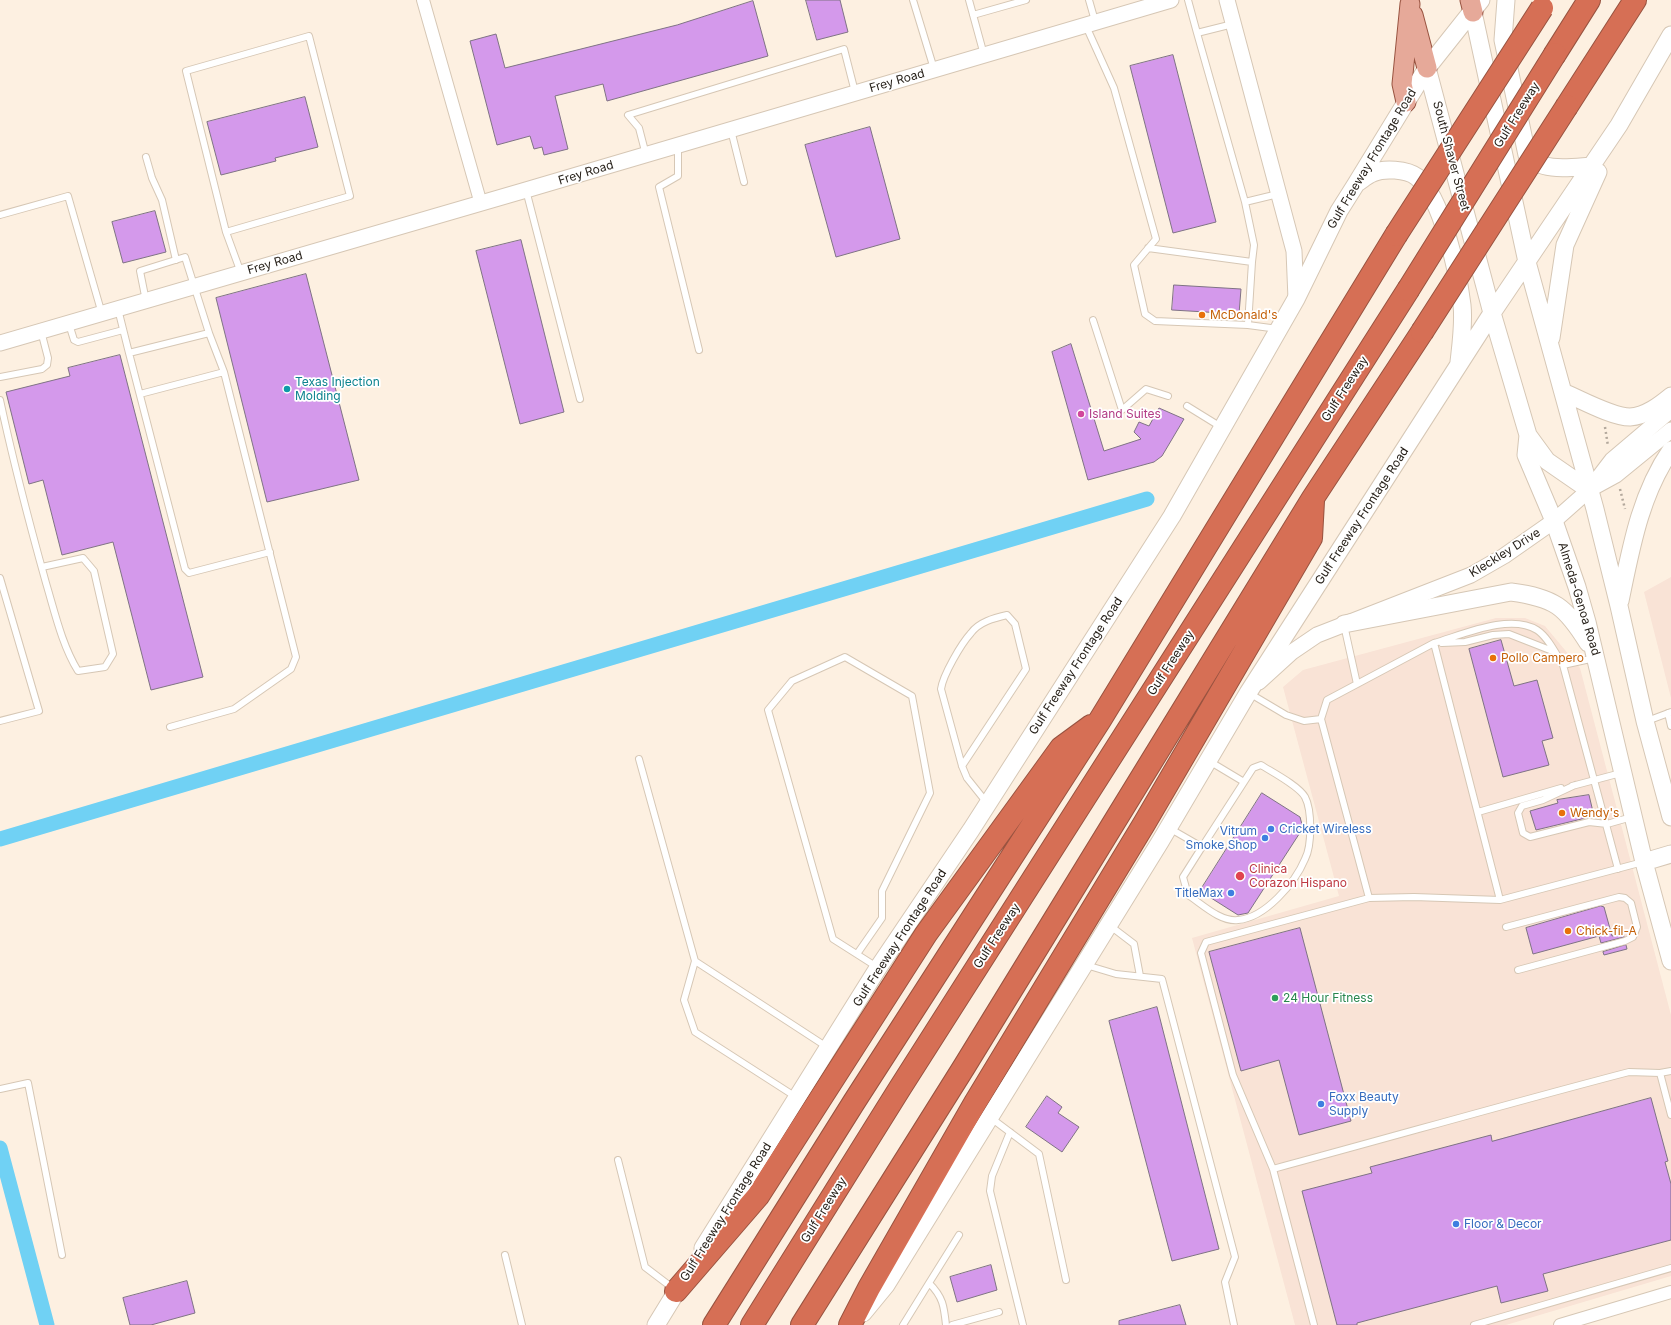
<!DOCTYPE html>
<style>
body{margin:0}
canvas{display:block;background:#fdf0e1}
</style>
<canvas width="1671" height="1325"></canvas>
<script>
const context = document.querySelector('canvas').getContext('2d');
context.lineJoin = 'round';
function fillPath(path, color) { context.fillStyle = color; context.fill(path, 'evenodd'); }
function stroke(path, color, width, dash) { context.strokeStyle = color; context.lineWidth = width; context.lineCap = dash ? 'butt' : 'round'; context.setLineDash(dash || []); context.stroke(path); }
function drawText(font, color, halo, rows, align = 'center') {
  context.font = font + ' Inter,sans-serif'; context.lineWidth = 3.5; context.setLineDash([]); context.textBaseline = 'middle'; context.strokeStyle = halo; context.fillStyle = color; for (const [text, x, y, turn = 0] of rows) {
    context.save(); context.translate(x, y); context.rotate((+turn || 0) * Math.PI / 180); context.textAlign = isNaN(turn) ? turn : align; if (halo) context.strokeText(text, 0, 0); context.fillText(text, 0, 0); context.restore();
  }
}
fillPath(new Path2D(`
 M1671,577V698L1644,592Z
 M1496,618H1525L1545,626L1580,668L1671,1015V1276L1506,1325H1295L1192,938L1339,896L1283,687L1303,670Z`), '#f9e3d6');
stroke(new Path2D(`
 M0,839L1147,499
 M0,1148L47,1325`), '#70d1f4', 15);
const building = new Path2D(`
 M806,0H840L848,32L817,40Z
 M753,1L768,56L607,101L603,84L555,96L568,149L544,155L542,147L534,149L530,136L497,145L470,41L496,34L505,68L677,25Z
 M1173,55L1216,222L1173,233L1130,66Z
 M305,97L318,147L275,158L276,161L221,175L207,122Z
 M870,127L900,239L836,257L805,145Z
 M155,211L166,252L123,263L112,222Z
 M521,240L564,412L520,424L476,251Z
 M306,274L359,480L267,502L216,298Z
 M1174,285L1241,289L1239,314L1172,310Z
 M1071,344L1104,451L1141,439L1134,432L1139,422L1149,426L1159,408L1184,419L1162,456L1154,462L1088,480L1052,352Z
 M120,355L203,677L151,690L113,542L62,555L43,480L29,484L6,392L70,376L68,368Z
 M1501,640L1514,686L1537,680L1553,738L1542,741L1549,765L1503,777L1469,649Z
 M1262,793L1300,817L1303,828L1248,913L1238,915L1200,891Z
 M1589,795L1594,816L1536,830L1530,811L1558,803L1557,800Z
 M1601,906L1604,907L1612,936L1623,933L1624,937L1601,943L1599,936L1533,954L1526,928Z
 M1300,928L1351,1121L1299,1135L1279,1060L1241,1071L1209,952Z
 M1626,945L1627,949L1604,955L1603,952Z
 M1157,1007L1219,1249L1172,1261L1109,1021Z
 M1047,1096L1062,1107L1058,1113L1079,1127L1062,1152L1026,1127Z
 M1651,1098L1668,1161L1665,1162L1671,1184V1240L1543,1274L1548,1291L1501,1303L1497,1286L1357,1323V1325H1337L1302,1191L1372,1173L1370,1167L1491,1135L1492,1141Z
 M991,1265L997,1290L957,1302L950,1277Z
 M187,1281L195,1313L151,1325H130L123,1298Z
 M1180,1305L1186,1325H1119V1321Z`);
fillPath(building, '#d499eb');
stroke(building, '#7f7384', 1);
const service = new Path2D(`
 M913,0L934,69
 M969,0L984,55
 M1089,0L1095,21
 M1188,0L1197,33
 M973,15L1026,0
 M1233,24L1197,33L1245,202L1278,194
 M1086,26L1114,88L1156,239L1134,265L1145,314L1155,321L1248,325L1278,329
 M309,36L350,196L226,232L186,71Z
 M731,130L744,182
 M678,146V176L659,187L699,350
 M646,155L639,128L628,115L844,49L855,92
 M146,157L152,178L162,200L176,260
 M526,190L580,399
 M1245,202L1254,245L1252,262
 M0,215L68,196L102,314
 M226,232L241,273
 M1148,248L1252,262L1248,325
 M118,309L129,353L209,333L185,257L140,271L146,301
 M1093,320L1122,410L1146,389L1168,396
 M69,324L74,340L78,342L123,330
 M129,353L185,569L189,573L270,552
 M0,377L42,369L47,365L48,358L41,331
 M140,394L224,372
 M0,400C13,461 29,522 46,583C55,613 62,645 78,671L105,667L113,654L94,571L83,558L42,567
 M1187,406L1221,427
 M0,578L39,711L0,721
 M1344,625L1357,684
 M1434,643C1462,635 1510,613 1537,630C1548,637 1556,654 1563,665L1595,658
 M1442,643L1465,642L1493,635L1509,634L1555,652
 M1563,665L1618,869
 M1249,693L1286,715L1304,721L1321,719L1369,898L1414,897L1500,900L1643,862
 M1668,713L1671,726
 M1321,719L1327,700L1434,643L1500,900
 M1647,721L1671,712
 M170,727L234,709L291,669L296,657L224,372L209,333
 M639,759L695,961L684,1000L695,1032L796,1097
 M1209,761L1244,782
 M962,766L1026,669L1015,624L1007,615C994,618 979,622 971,633C961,644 943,675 941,689L962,766L967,778L987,803
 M1575,785L1543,800L1522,806L1518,813L1523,833L1530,837L1589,822L1607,824L1632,817
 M1572,786L1621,773
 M1478,812L1561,788
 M1169,828L1202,847L1183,877L1188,895C1202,904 1220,922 1238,920C1265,918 1295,883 1305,859C1312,846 1312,810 1305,797C1299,786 1272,772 1261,765L1253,768L1202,847
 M1109,925L1134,944L1140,976
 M1506,927L1619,897L1625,898L1631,903L1637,927L1633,937L1625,941L1518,970
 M857,954L882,918V891L930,793L912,696L845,657L792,681L768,710L833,939L877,967
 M695,961L827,1047
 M1086,965L1116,974L1162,979L1235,1257L1225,1282L1234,1325
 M1660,1073L1671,1115
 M0,1089L28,1083L62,1255
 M991,1118L1039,1154L1066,1280
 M1010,1132L992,1176L990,1191L1023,1325
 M618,1160L645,1267L674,1289
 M1273,1169C1392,1137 1510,1103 1629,1072L1660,1073L1671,1071
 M505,1255L522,1325
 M929,1283L959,1235
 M903,1325L929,1283C943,1297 944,1306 946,1325
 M952,1325L999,1312
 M1314,1325L1273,1169L1233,1075L1201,953L1206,942L1369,898
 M1474,1325L1671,1268`);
const minor = new Path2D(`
 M423,0L481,204
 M1560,1325L1671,1292`);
const tertiary = new Path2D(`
 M1227,0L1294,251L1296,299
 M0,343L526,190L1171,0
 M1594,487L1616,475L1671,430
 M1259,682L1292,652L1317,635L1471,575L1504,556L1554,521L1589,490L1612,460L1671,410`);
const secondary = new Path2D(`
 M1506,0L1503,40L1527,155C1541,173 1573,167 1593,166
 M1473,12L1527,262L1595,509L1619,606L1645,721L1671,817
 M1427,68L1492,313L1528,435L1526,455L1554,521L1577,587L1587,622L1644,862L1671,961
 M1357,183C1362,180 1367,175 1373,173C1383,168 1407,169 1417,177C1442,197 1458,273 1462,305C1464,323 1461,344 1459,362
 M1551,338L1565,245L1598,172
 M1563,392C1580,399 1612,417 1630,417C1646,416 1660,405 1671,396
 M1528,435L1547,461L1589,490
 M1620,601C1631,548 1640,495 1671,450
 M1344,624L1511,592C1555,598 1565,606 1588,643
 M1644,862L1671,854
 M703,1248L878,968L971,830L1172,516L1296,299L1339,211L1356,184L1427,68L1481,0
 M863,1313L886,1285L1160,842L1248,693L1492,313L1619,125L1671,35
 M656,1325L683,1281`);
const primary = new Path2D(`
 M1470,0L1473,12
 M1413,15L1427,68
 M1406,102L1402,84L1410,4`);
const motorway = new Path2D(`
 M1555,54L1589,0
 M1567,106L1635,0
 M676,1291L758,1196L926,934L1061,748L1091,726
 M714,1325L854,1102L1100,720L1396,235
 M752,1325L900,1088L1408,290
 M802,1325L964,1067L1313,498L1422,332
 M850,1325L869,1288L975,1103L1144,824L1311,538L1313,501`);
stroke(service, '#d6c7b5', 8);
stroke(minor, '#d6c7b5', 14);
stroke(tertiary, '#d6c7b5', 17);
stroke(secondary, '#d6c7b5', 19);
stroke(primary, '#985340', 21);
stroke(motorway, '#985340', 24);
stroke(new Path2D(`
 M1605,427L1608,446
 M1620,489L1625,509`), '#b3a89c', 2.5, [2, 3]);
stroke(service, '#fff', 6);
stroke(minor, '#fff', 12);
stroke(tertiary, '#fff', 15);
stroke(secondary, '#fff', 17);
stroke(primary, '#e6a999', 19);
stroke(motorway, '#d66f55', 22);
const motorwayBridge = new Path2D(`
 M1396,235L1542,8
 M1408,290L1555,54
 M1422,332L1567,106`);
stroke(motorwayBridge, '#985340', 24, []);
stroke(motorwayBridge, '#d66f55', 22);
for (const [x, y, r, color] of [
 [1202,315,4,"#e8710a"],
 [287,389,4,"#0f9aa8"],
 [1081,414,4,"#d1479c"],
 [1493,658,4,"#e8710a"],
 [1562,813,4,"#e8710a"],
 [1271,829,4,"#3f7fe0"],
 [1265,838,4,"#3f7fe0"],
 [1240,876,5,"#e0444e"],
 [1231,893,4,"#3f7fe0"],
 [1568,931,4,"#e8710a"],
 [1275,998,4,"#2e9e5b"],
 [1321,1104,4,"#3f7fe0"],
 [1456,1224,4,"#3f7fe0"]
]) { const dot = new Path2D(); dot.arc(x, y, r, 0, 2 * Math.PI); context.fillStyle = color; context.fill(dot); stroke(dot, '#fff', 1.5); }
drawText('12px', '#251f18', '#fff', [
 ["Frey Road",897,81,-16],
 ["Gulf Freeway",1517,115,-58],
 ["South Shaver Street",1451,156,75],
 ["Gulf Freeway Frontage Road",1372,159,-59],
 ["Frey Road",586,173,-17],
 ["Frey Road",275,263,-16],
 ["Gulf Freeway",1345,389,-57],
 ["Gulf Freeway Frontage Road",1362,516,-57],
 ["Kleckley Drive",1505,553,-32],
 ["Almeda-Genoa Road",1579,599,73],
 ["Gulf Freeway",1171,663,-57],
 ["Gulf Freeway Frontage Road",1076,666,-57],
 ["Gulf Freeway",997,936,-57],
 ["Gulf Freeway Frontage Road",900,938,-57],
 ["Gulf Freeway",824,1210,-58],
 ["Gulf Freeway Frontage Road",726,1212,-58]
]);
drawText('12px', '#c56008', '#fff', [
 ["McDonald's",1210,315],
 ["Pollo Campero",1501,658],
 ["Wendy's",1570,813],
 ["Chick-fil-A",1576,931]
], 'left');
drawText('12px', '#0d838f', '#fff', [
 ["Texas Injection",295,382],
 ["Molding",295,396]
], 'left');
drawText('12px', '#b23c85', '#fff', [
 ["Island Suites",1089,414]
], 'left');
drawText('12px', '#366cbe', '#fff', [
 ["Cricket Wireless",1279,829],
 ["Vitrum",1257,831,"right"],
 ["Smoke Shop",1257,845,"right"],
 ["TitleMax",1223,893,"right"],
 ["Foxx Beauty",1329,1097],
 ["Supply",1329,1111],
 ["Floor & Decor",1464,1224]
], 'left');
drawText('12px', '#be3a42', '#fff', [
 ["Clinica",1249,869],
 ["Corazon Hispano",1249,883]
], 'left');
drawText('12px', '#27864d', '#fff', [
 ["24 Hour Fitness",1283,998]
], 'left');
</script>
